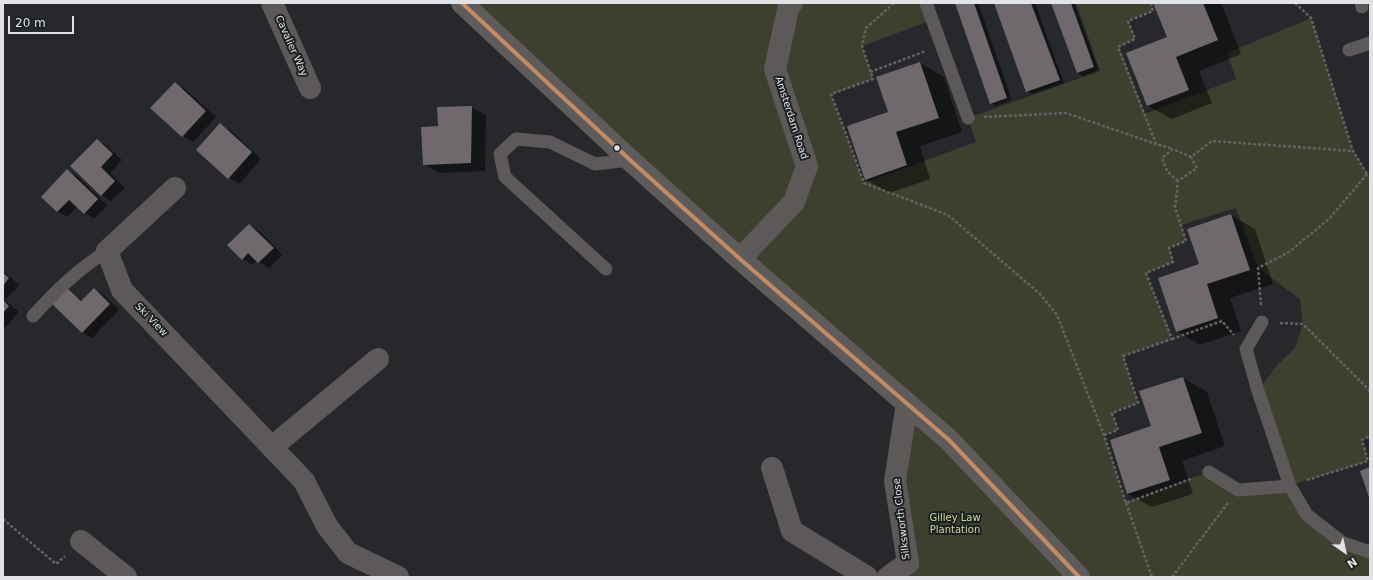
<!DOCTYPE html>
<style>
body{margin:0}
#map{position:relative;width:1373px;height:580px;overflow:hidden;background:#26282b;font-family:"DejaVu Sans",sans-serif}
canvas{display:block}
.frame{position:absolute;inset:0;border:4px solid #e1e3e6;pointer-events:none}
.north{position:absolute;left:1325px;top:532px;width:40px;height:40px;-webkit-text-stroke:3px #1b1f22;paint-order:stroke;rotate:146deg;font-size:11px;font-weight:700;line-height:16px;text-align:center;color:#e1e3e6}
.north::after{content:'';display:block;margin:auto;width:14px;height:18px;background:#e1e3e6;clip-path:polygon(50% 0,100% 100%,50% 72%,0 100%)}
.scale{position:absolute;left:8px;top:16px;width:66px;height:18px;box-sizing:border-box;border:2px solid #e1e3e6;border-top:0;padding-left:5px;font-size:12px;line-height:14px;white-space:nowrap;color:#e1e3e6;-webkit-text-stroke:3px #1b1f22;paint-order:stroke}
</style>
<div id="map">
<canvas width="1373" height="580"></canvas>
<div class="frame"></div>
<div class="north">N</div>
<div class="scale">20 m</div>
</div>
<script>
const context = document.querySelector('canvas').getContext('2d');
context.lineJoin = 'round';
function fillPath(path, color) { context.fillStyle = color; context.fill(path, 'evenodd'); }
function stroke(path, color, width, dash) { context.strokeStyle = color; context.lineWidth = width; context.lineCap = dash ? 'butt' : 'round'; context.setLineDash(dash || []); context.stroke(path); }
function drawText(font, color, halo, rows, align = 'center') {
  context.font = font + ' "DejaVu Sans",sans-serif'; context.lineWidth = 4; context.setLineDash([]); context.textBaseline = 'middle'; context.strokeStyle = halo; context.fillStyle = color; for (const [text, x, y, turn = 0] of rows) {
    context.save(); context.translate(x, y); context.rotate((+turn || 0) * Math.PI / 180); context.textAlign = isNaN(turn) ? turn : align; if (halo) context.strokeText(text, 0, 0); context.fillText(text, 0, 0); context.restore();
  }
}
fillPath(new Path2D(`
 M462,3H926L932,20L862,46L873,79L831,95L864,183L976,142L968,118L1100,71L1076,3H1151L1153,11L1128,21L1135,39L1119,47L1145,114L1236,79L1227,53L1311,18L1353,151L1367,174L1370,176V436L1362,440L1368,461L1291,485L1307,515L1370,552V577H888L908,563L895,481L907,403ZM1236,208L1258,268L1300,299L1303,324L1295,348L1277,365L1258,391L1290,485L1238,490L1209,472L1126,503L1104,435L1118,430L1112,413L1138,403L1123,356L1172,339L1146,273L1173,262L1169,248L1186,241L1181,225Z`), '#3d402f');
fillPath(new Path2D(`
 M956,3H978L1012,100L996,106L991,103Z
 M995,3H1035L1064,83L1032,94L1027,91Z
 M1052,3H1074L1099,70L1083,76L1078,73Z
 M1155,3H1221L1241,54L1199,71L1212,103L1172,119L1148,106L1127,54L1168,38Z
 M920,63L944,77L962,132L920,146L930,179L889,193L865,179Z
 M175,83L185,89L216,117L193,142L183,136Z
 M471,107L486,115L485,171L439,173L424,164L439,127Z
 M220,125L230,130L261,159L239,184L229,178Z
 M97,140L107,146L122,160L110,173L125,188L111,201L101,195Z
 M67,170L77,176L107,205L94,219L77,207L67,217L57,211Z
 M1231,215L1255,229L1273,284L1230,298L1241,331L1200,345L1177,331L1200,265Z
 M249,225L259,231L283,255L269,268L257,260L253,265L243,259Z
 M3,271L19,285L5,300L19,312L5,328L3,327Z
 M66,288L83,301L94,289L104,295L119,310L92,338L82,332Z
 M1183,378L1207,392L1225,446L1182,461L1193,494L1152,507L1128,494L1152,427Z`), '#0007');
fillPath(new Path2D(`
 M955,3H974L1007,98L990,104Z
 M994,3H1031L1060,80L1026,92Z
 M1051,3H1071L1094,67L1077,73Z
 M1153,3H1203L1218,40L1176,57L1189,90L1147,106L1126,53L1167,37Z
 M920,62L939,118L896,132L907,165L865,180L847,126L888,112L876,77Z
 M175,82L206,111L182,137L150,108Z
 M472,106L471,163L423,165L421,127L438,126L437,107Z
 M220,123L252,152L228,179L196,150Z
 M97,139L113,154L101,167L115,181L101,196L70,166Z
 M67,169L98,199L84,214L69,200L57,212L41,197Z
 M1231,214L1250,270L1207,284L1218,318L1176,332L1158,278L1199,264L1187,229Z
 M249,224L274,248L258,263L248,253L242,260L227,245Z
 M3,273L9,278L3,286Z
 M66,287L81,301L94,288L110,304L82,333L51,303Z
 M3,300L9,306L3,313Z
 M1183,377L1202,433L1159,447L1170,480L1127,494L1110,440L1151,426L1139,391Z
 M1370,467V500L1360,471Z`), '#6f696e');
stroke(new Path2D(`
 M894,3L866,28L862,46L873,79L831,94L864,183L948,215L1040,294L1057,315L1104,435L1126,503L1193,478
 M1151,3L1153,11L1128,21L1135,39L1118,47L1156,144L1173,149
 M1295,3L1311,18L1353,151L1367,174
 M870,72L926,51
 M984,117L1066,113L1156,144
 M1178,181L1167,171L1162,158L1173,149L1191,157
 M1261,305L1258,268L1289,252L1330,218L1367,174L1370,176
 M1280,323L1303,324L1370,391
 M1172,339L1222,321L1234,335
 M1104,435L1118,430L1112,413L1138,403L1123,356L1172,339L1146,273L1173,262L1169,248L1186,241L1175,207L1178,181L1197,168L1191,157L1212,141L1353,151
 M1307,480L1368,461L1362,440L1370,436
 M1126,503L1152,577
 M3,519L56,564L65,556
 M1172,577L1228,503`), '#646262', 2.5, [3, 2]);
stroke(new Path2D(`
 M926,3L968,118
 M1361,3L1362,7
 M1349,50L1370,43
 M606,269L505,177L500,154L516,139L550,142L595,164L630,160
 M33,316C56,291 78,269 107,251
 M1262,322L1246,349L1258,391L1290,486L1307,515L1343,543L1370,552
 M1209,472L1238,490L1290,486`), '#5d5958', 13);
stroke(new Path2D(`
 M272,3L310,88
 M175,188L107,251L122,290L304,481L327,526L348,553L398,577
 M740,259L794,202L807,166L775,69L789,5L792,3
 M272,447L378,359
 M772,468L792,531L867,577
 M81,541L126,577
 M888,577L908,563L895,481L907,403`), '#5d5958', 22);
stroke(new Path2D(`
 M462,3L630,160L740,259L949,440L1079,577`), '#605b5b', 22);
stroke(new Path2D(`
 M462,3L630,160L740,259L949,440L1079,577`), '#c18c65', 4);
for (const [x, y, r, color] of [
 [617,148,3.5,"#e1e3e6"]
]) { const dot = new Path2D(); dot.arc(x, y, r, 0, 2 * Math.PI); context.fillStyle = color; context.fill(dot); stroke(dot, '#1b1f22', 1.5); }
drawText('10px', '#e1e3e6', '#1b1f22', [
 ["Cavalier Way",291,46,66],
 ["Amsterdam Road",791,118,72],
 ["Ski View",151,320,46],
 ["Silksworth Close",902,519,-97]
]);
drawText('10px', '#d0d8a1', '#1b1f22', [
 ["Gilley Law",955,518],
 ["Plantation",955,530]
]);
</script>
